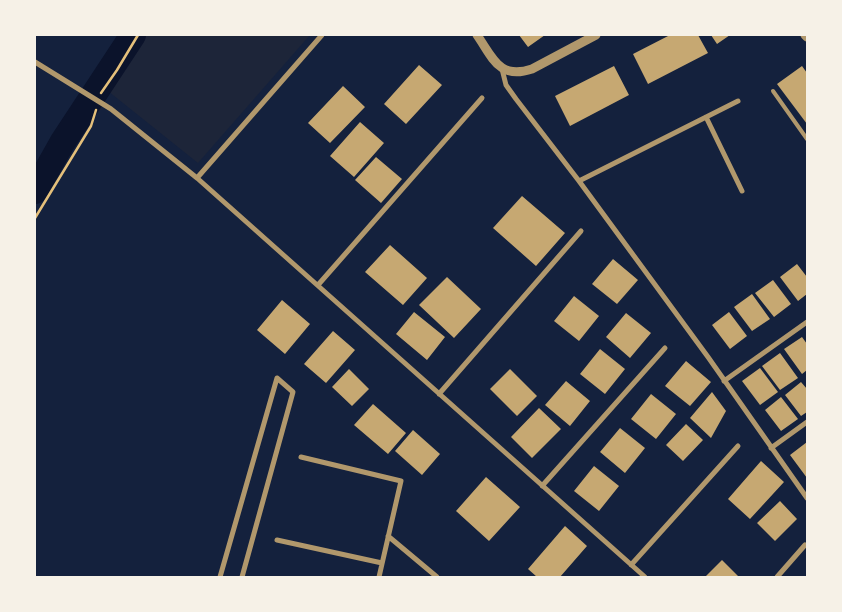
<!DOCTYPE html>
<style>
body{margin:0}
#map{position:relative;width:842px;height:612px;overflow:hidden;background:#14213d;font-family:"Roboto Condensed",sans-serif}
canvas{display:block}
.frame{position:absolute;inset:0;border:36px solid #f6f1e7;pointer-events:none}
</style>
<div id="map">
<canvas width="842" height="612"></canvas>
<div class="frame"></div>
</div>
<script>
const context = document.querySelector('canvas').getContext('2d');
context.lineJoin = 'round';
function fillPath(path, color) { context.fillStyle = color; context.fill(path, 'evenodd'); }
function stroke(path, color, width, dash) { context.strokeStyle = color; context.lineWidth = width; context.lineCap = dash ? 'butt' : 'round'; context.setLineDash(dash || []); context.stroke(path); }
fillPath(new Path2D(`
 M139,35H310L198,163L108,91Z`), '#1d2539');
stroke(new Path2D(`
 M35,191L62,143L133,35`), '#0b132b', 26);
fillPath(new Path2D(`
 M519,35H545L528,47Z
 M670,35H698L708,53L648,84L633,54Z
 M711,35H730L717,44Z
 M419,65L442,85L406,124L384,104Z
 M614,66L629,95L570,126L555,96Z
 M802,66L807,73V124L777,84Z
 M343,86L365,107L330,143L308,123Z
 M360,122L384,143L354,177L330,156Z
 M376,157L402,179L381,203L355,180Z
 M522,196L565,233L536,266L493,228Z
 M390,245L427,278L403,305L365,272Z
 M613,259L638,280L617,304L592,284Z
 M797,264L807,277V294L798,301L780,277Z
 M447,277L481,309L454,338L419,305Z
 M773,280L791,304L774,317L755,293Z
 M752,294L770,319L752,331L734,307Z
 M574,296L599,316L579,341L554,321Z
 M282,300L310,324L285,354L257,330Z
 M414,312L445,337L427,360L396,334Z
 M729,312L747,336L730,349L712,325Z
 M626,313L651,333L630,358L606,337Z
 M333,331L355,350L326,383L304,364Z
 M802,337L807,344V370L802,374L784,349Z
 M600,349L625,369L605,394L580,374Z
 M780,353L798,378L780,390L762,366Z
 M686,361L711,382L690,406L665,386Z
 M760,368L778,392L760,405L742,381Z
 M349,369L369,389L352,406L332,387Z
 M510,369L537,396L517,416L490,389Z
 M566,381L590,401L570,426L545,405Z
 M801,382L807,389V412L801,416L785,395Z
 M712,392L726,411L711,438L690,418Z
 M651,394L676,414L656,439L631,419Z
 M781,397L798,419L781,431L765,410Z
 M373,404L406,433L388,454L354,425Z
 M539,408L561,429L532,458L511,437Z
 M686,424L703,440L683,461L666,445Z
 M620,428L645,448L625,473L600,452Z
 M413,430L440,454L422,475L395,451Z
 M807,442V478L790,455Z
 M761,461L784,482L750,519L728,499Z
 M594,466L619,486L599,511L574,491Z
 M486,477L520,507L489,541L456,511Z
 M780,501L797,519L775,541L757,523Z
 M565,526L587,546L560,577H537L528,569Z
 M722,560L739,577H705Z`), '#c6a872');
stroke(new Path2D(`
 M101,93L117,70L138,35
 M35,218L91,126L96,110`), '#e5c07b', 2.5);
stroke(new Path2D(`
 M773,91L807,139`), '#b1986c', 4);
stroke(new Path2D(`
 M35,62L111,109L197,178L645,577
 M502,69L506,85L516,99L579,181L708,357L807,498
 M706,117L742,191
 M197,178L322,35
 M579,181L738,101
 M318,285L482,98
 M724,381L807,322
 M439,394L581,231
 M771,448L807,422
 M301,457L401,481L379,577
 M542,486L665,348
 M388,536L437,577
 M277,540L382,563
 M631,565L738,446
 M220,577L277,378L293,392L242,577
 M777,577L805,545`), '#b1986c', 5);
stroke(new Path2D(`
 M477,35C493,58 499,80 532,69L596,35
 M805,35L807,37`), '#b1986c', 9);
</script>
